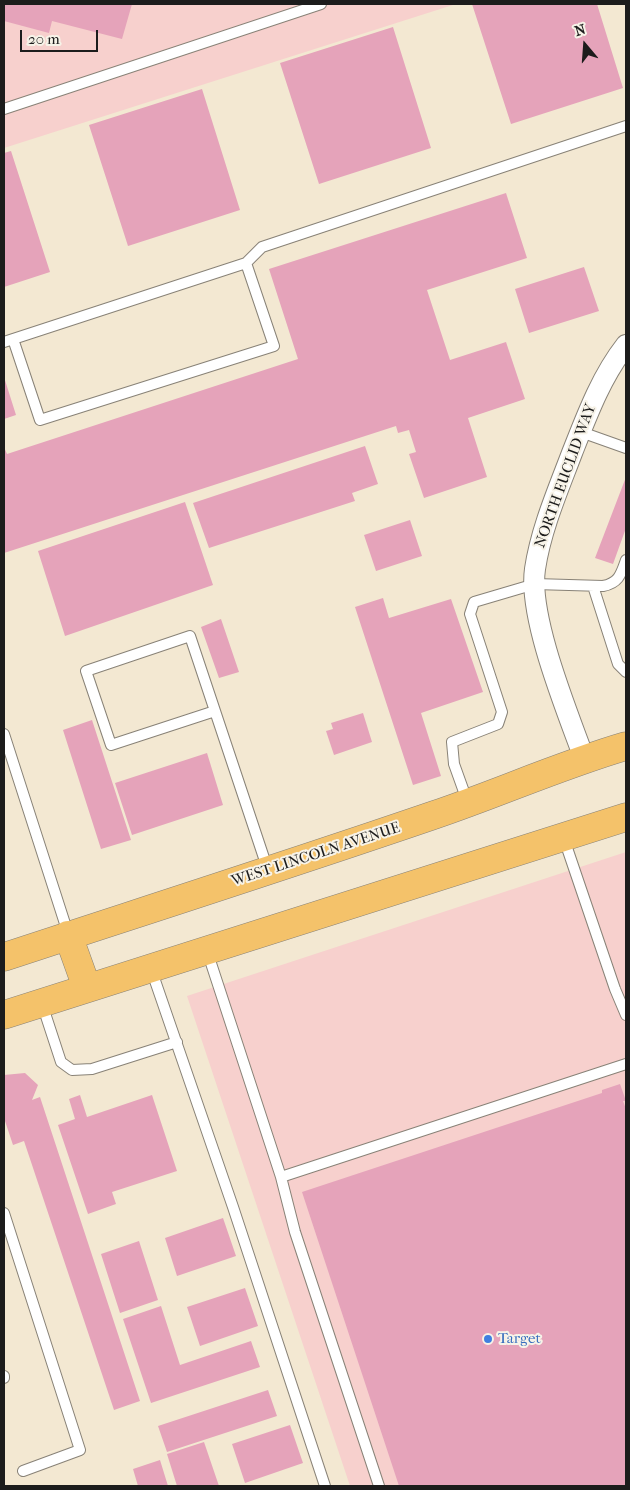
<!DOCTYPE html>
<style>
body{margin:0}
#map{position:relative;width:630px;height:1490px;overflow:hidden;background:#f3e8d2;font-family:"IM FELL French Canon",serif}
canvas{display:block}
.frame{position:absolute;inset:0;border:5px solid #1c1c1c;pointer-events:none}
.north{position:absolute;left:560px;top:20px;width:50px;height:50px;-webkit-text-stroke:4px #f7f3e8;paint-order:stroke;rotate:342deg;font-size:14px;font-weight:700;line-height:20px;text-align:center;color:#1c1c1c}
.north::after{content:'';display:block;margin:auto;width:18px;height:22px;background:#1c1c1c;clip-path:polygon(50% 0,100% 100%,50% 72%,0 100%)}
.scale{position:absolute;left:20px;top:30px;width:78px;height:22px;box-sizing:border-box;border:2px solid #1c1c1c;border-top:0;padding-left:6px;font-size:15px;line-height:18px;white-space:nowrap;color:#1c1c1c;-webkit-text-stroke:4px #f7f3e8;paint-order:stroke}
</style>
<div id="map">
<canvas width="630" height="1490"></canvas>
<div class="frame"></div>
<div class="north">N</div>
<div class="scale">20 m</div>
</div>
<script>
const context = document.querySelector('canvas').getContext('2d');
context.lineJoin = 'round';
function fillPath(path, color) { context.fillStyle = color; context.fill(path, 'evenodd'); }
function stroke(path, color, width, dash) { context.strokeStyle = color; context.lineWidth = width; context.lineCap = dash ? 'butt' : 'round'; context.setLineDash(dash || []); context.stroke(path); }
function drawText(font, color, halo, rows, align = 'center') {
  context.font = font + ' "IM FELL French Canon",serif'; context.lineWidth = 4; context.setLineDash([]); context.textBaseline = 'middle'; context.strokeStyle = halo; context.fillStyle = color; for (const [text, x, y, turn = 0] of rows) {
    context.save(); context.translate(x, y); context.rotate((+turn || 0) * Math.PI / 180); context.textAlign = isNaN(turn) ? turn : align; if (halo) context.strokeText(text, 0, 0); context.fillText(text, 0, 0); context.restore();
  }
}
fillPath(new Path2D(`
 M4,4H456L4,148Z
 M626,852V1486H350L187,996Z`), '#f7d0cd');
fillPath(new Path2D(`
 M4,4H132L122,39L52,21L49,33L4,21Z
 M472,4H597L623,88L511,124Z
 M393,27L431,148L319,184L280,63Z
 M202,89L240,210L128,246L89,125Z
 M11,151L50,272L4,287V153Z
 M506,193L527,258L427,290L450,360L506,342L525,399L468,418L487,477L424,498L409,454L416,452L409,430L398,433L396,426L4,553V447L7,454L298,359L269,269Z
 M584,267L599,311L529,333L515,289Z
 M4,377L16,415L4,419Z
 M365,446L378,484L352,493L355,501L209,548L193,503Z
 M626,477V528L613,564L595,558Z
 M185,502L213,585L65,636L38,551Z
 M410,520L422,556L376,571L364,535Z
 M383,598L389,618L451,599L483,692L421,713L441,776L413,785L355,607Z
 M221,619L239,672L219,678L201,627Z
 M363,713L372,742L334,755L326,731L333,729L331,723Z
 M92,720L131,840L101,849L63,730Z
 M207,753L223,805L132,835L115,783Z
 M25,1073L38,1085L32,1100L40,1097L140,1401L114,1410L24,1141L13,1145L4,1118V1075Z
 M620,1084L626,1101H623L626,1109V1486H399L302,1192L602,1093V1090Z
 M80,1095L87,1117L152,1095L177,1171L112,1192L116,1204L88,1214L58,1125L75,1119L69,1099Z
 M223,1218L236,1256L177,1276L165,1238Z
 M139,1241L158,1300L120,1313L101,1254Z
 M245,1288L258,1326L200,1346L187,1307Z
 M161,1306L180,1365L251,1341L260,1367L151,1403L123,1319Z
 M268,1390L277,1416L167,1452L158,1426Z
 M290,1425L303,1463L245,1483L232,1444Z
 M204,1442L219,1486H177L167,1454Z
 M160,1460L168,1486H138L133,1469Z`), '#e5a3ba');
const service = new Path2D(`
 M4,109L321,4
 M13,339L40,420L274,346L246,263
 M4,342L246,263L262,247L626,126
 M581,432L626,448
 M593,586L618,664L626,672
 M215,711L111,745L86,671L190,636L268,870
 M4,734L68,933
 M468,803L454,764L452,742L498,724L502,712L470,614L474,602L535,584L603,586C619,583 621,574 626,560
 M564,839L615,989L626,1015
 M207,951L281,1177L626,1064
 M151,969L233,1207L325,1486
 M42,1004L61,1062L72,1070L92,1069L177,1042
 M281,1177L295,1232L379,1486
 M4,1213L80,1450L23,1471
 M4,1376V1378`);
const minor = new Path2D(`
 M584,758C567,711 528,617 535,569C541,529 558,490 572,453C587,415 601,377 626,345`);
const primary = new Path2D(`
 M68,935L87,988
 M4,957C147,910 291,864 434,815C499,793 561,765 626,746
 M4,1015L626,817`);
stroke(service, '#888277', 12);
stroke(minor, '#888277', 22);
stroke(primary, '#888277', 29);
stroke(service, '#fff', 10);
stroke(minor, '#fff', 20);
stroke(primary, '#f4c26a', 28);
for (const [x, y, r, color] of [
 [488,1339,5,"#3f7fe0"]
]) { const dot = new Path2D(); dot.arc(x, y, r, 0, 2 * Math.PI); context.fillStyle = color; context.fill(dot); stroke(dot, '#f7f3e8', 2); }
drawText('15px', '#1c1c1c', '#f7f3e8', [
 ["NORTH EUCLID WAY",566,476,-70],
 ["WEST LINCOLN AVENUE",316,855,-18]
]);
drawText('15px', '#366cbe', '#f7f3e8', [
 ["Target",498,1339]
], 'left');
</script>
